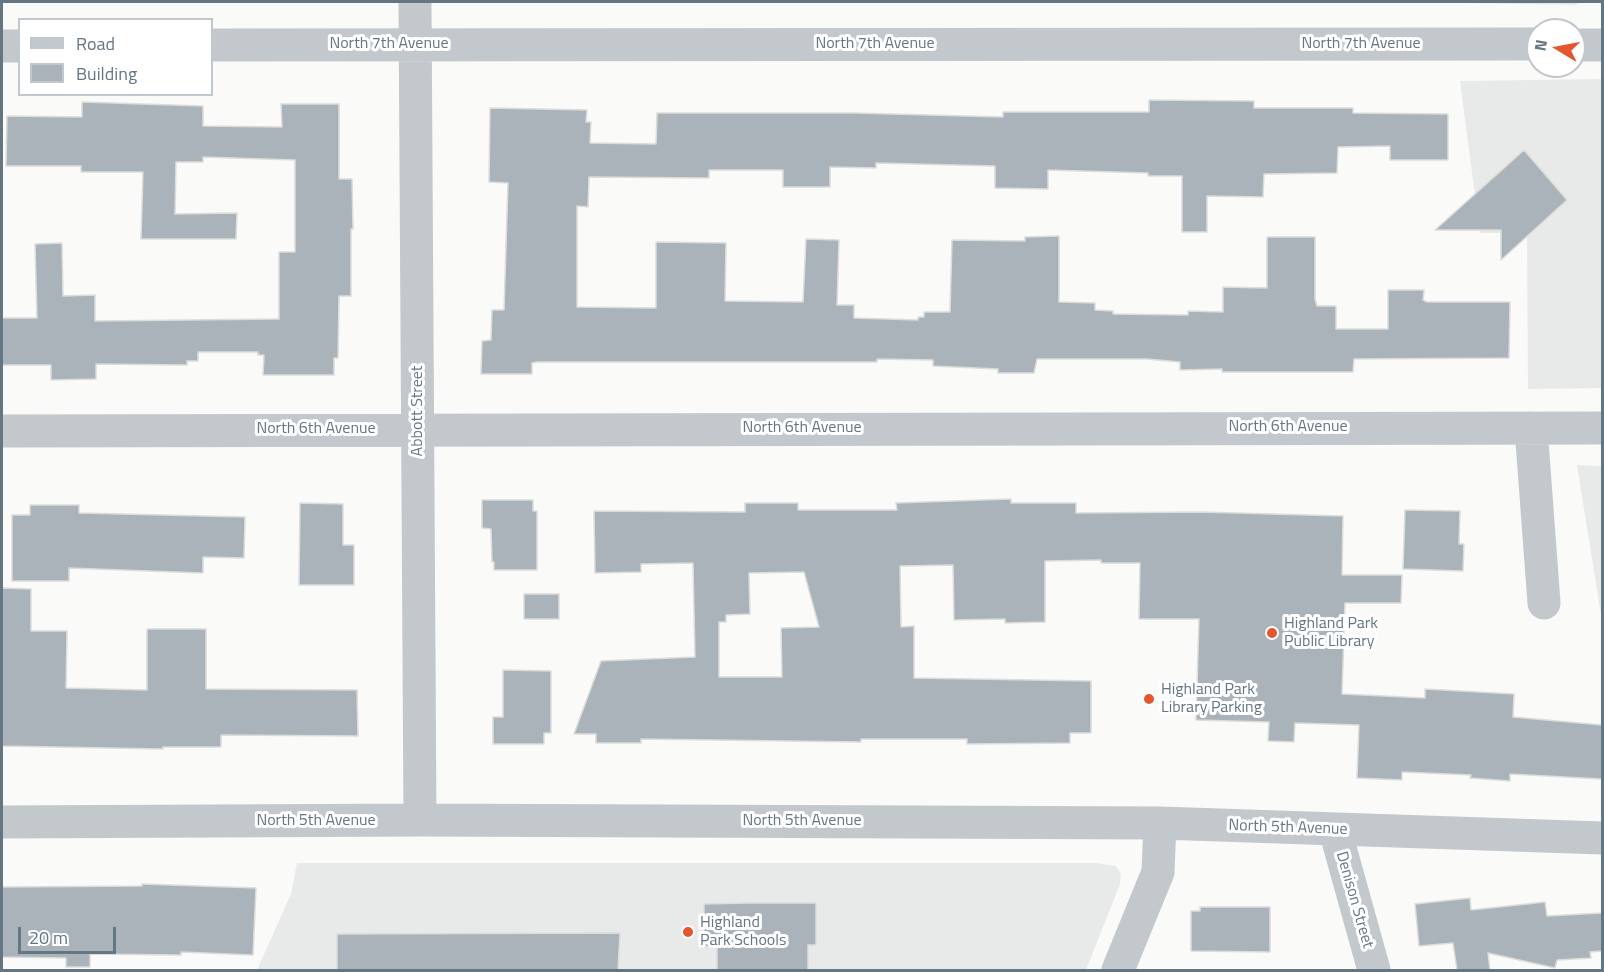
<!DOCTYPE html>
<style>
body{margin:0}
#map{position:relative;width:1604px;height:972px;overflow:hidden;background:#fafaf8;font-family:"Titillium Web",sans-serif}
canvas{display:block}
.frame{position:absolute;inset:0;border:3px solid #657683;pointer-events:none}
.legend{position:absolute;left:18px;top:18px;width:195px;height:78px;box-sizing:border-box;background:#fff;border:2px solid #c1c8cd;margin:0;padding:8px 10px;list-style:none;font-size:18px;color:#657683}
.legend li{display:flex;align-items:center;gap:12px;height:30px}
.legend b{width:30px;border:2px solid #c1c8cd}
.north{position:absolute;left:1526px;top:18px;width:60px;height:60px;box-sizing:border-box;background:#fff;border:2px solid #c1c8cd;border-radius:50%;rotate:280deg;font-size:16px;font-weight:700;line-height:24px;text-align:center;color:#657683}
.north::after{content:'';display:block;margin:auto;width:21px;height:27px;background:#e4572e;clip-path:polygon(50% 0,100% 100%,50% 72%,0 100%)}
.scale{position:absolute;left:18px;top:927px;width:98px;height:27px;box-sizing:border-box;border:3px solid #657683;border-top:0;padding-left:8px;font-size:18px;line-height:21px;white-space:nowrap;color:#657683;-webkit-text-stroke:4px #fff;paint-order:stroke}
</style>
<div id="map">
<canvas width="1604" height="972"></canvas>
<div class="frame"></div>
<ul class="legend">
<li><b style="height:8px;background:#c3c8cc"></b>Road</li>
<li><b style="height:16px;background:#aab3b9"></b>Building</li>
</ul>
<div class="north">N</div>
<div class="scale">20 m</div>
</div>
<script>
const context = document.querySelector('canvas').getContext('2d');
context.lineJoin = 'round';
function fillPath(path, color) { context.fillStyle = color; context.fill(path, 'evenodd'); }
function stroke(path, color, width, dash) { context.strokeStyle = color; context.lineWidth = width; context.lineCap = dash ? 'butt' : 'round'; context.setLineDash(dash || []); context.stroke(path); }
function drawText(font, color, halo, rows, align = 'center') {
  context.font = font + ' "Titillium Web",sans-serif'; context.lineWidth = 6; context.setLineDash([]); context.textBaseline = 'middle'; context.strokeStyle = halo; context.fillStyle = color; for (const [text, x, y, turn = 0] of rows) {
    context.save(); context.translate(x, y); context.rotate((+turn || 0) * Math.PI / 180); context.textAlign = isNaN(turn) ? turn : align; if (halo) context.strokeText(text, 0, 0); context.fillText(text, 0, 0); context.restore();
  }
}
fillPath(new Path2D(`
 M1407,2H1582L1575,5Z
 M1602,79V388L1528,389L1527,233H1480L1460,81Z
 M1577,465L1602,466V621Z
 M297,863H1096L1116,866L1121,874L1120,884L1086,970H257L291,894Z`), '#e8e9e9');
const building = new Path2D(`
 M1149,100L1254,101V108H1353V113L1448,114V160H1390V146L1338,147L1337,173L1264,174L1263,197L1207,196V232H1182V176H1148V173L1048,170V189L995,188V166L876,163V168L830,167V187H783V170H709V178L589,177L588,207L577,206V307L656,308V242L726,243L725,301L803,302L806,239L839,240L837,305H854V318L918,320V317H924V312H950L952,240L1025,241V237L1059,236V302L1095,303V310L1113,311V314L1188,315V311L1223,312V287L1267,288V237H1315V299L1317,306H1336V329H1388V290H1424L1423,300L1427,302H1510L1509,358L1354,359L1353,372H1222V369L1180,370V362L1147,359H1037L1034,373H998V369L933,366V360L877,359V362H537L532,363V374H481L482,341L491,340L492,310H504L508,183L489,182L490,108L587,110L586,122H591L590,143L656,144L657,113H854L1003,117V112H1149Z
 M82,102L203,106V126L282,127L281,104H339V179H352L353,229H351V296H339L338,358H334V375H263L264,355H258V352H198V361H187V365L96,364V379L51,380V365H2V318H37L35,244L62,243L63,296L95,295V321L279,319V252H295V160L203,157V162H176L175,214L237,213L236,239H141L143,172H81V166H6L7,116L82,117Z
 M1524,150L1567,200L1501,260V230H1435Z
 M1011,499V503H1076V513L1201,512L1343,516L1342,575H1402L1401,603H1345L1342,694L1425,698V689L1514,694L1513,717L1602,725V779L1510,774V781L1470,778L1471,775L1402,772V780L1357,778L1359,725L1295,723L1294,742L1268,741L1269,722L1196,720L1199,619H1139L1140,563H1101V560L1045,561V622L1005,623V619L954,620L953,565L900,566L901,627L914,626V678L1091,681V733H1070V743L967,744V739H861V742L641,739V743H596V734H574L601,661L695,657L693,563L641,564V572L595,573L594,511L745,512V503H798V510H897L896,503ZM804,572L819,627L781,628L782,677H719V622H726V615L750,614L749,573Z
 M482,500H533V511H537V570H494V562H492L491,529L482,528Z
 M300,503L343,504V545H354V585H299Z
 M30,505H79V513L245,517L244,558L203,557V573L69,568V581H12V515H30Z
 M1405,510L1460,511L1459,544H1464L1463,571L1403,569Z
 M2,588L31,589V631H67L66,688L147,690V629H206V689L357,690L358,736L221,735V747H163V749L2,746Z
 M524,594H559V619H524Z
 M503,670L551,671V733H544V744H493V717H503Z
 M142,884L256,888L253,955L181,952V955L90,954V967H66V958L2,957V887L142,886Z
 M1470,898L1471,910L1545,902L1547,916L1602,913V951L1590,952L1591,958L1557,960L1555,968L1488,953L1490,970H1457L1453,943L1419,946L1415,904Z
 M748,903H816V945H808V970H717V946L704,947V904Z
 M1200,907H1270V952L1191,951V911H1200Z
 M620,933L618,970H337V934Z`);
fillPath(building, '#aab3b9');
stroke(building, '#dcdcda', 1.5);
stroke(new Path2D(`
 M415,2L420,820
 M212,45L1538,44
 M1574,45H1602
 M2,46H20
 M1531,428L1544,603
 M2,431L1602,428
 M2,822L420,820L1160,823L1602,838
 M1335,830L1374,970
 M1118,970L1158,872L1160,823`), '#c3c8cc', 33);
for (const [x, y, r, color] of [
 [1272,633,6,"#e4572e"],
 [1149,699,6,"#e4572e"],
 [688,932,6,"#e4572e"]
]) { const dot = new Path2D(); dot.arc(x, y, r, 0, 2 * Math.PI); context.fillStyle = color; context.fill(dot); stroke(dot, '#fff', 2); }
drawText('16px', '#657683', '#fff', [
 ["North 7th Avenue",389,44],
 ["North 7th Avenue",875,44],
 ["North 7th Avenue",1361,44],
 ["Abbott Street",418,411,-90],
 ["North 6th Avenue",1288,427],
 ["North 6th Avenue",802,428],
 ["North 6th Avenue",316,429],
 ["North 5th Avenue",316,821],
 ["North 5th Avenue",802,821],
 ["North 5th Avenue",1288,828,2],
 ["Denison Street",1354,900,74]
]);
drawText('16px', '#657683', '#fff', [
 ["Highland Park",1284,624],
 ["Public Library",1284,642],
 ["Highland Park",1161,690],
 ["Library Parking",1161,708],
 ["Highland",700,923],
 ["Park Schools",700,941]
], 'left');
</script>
